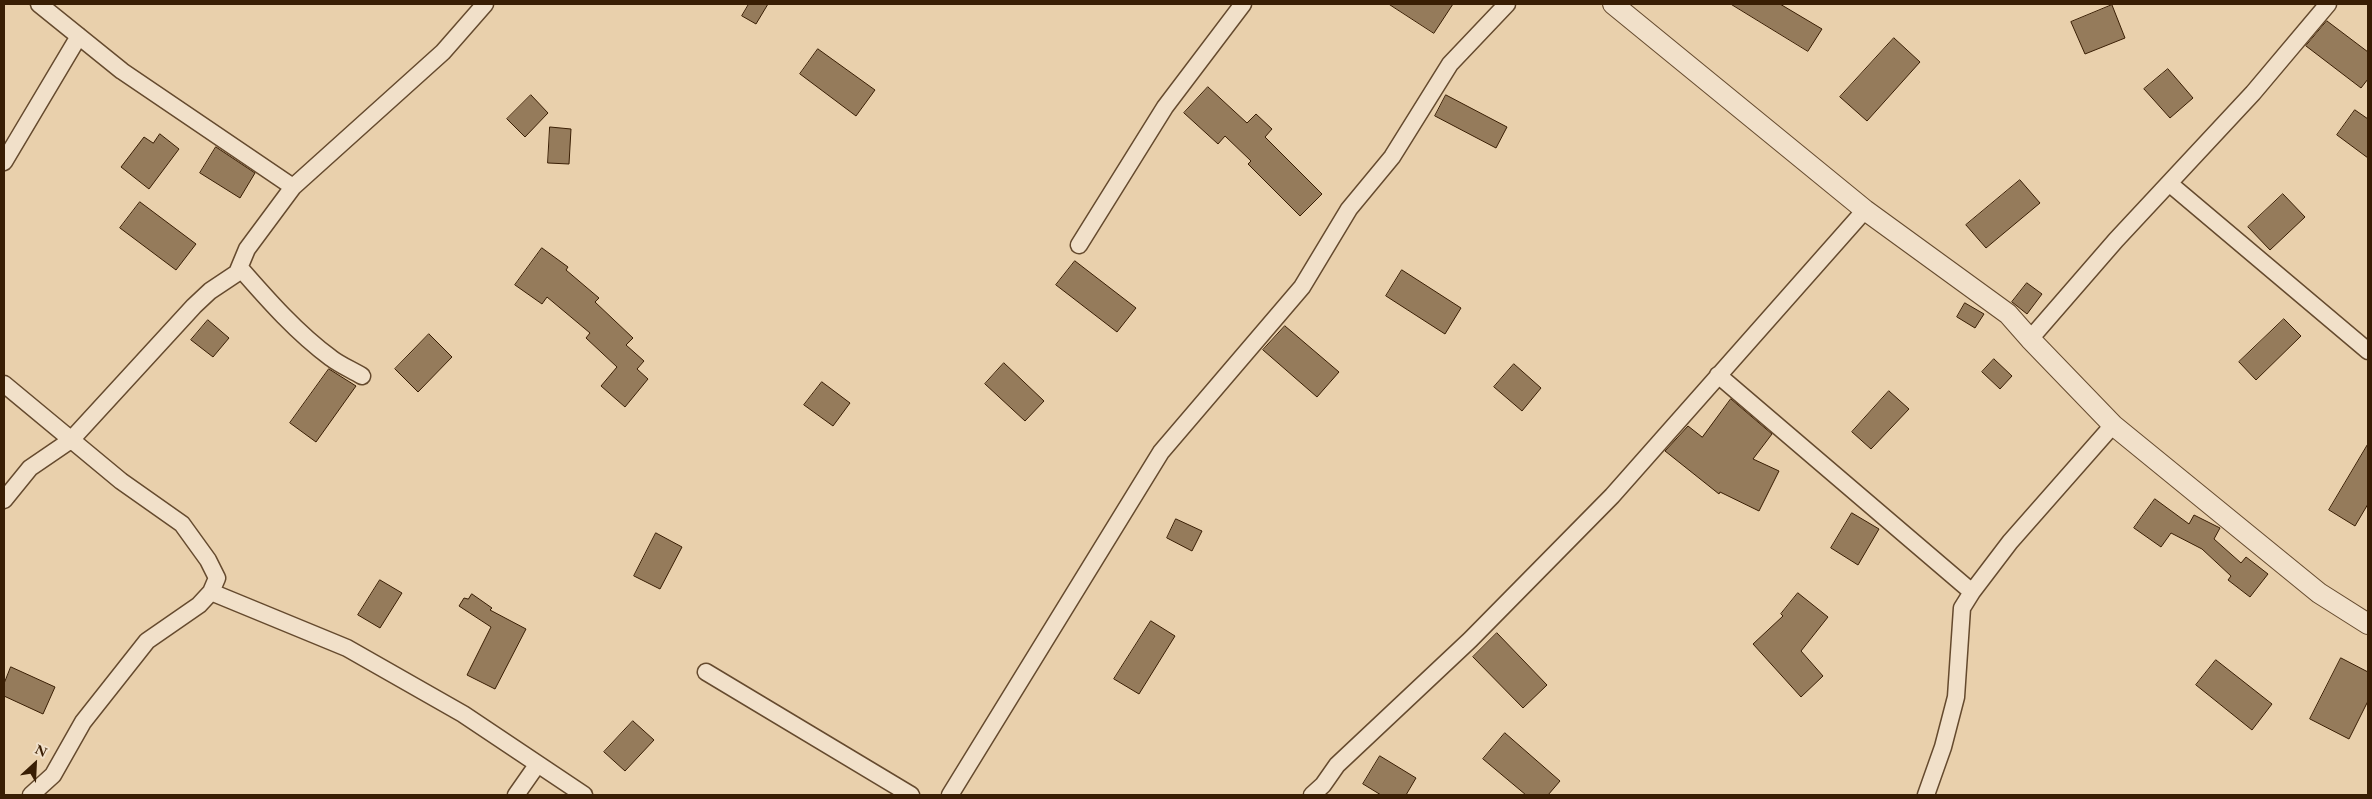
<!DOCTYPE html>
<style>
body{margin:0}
#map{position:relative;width:2372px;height:799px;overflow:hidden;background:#e9d0ac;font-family:"EB Garamond",serif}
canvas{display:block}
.frame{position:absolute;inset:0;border:5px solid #391e04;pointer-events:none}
.north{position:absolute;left:10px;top:739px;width:50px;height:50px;-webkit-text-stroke:4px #f1e0c9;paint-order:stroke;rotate:25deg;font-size:14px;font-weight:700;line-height:20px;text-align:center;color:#391e04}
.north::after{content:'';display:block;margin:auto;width:18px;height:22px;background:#391e04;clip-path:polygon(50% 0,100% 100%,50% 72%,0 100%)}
</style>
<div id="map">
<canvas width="2372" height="799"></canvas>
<div class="frame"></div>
<div class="north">N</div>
</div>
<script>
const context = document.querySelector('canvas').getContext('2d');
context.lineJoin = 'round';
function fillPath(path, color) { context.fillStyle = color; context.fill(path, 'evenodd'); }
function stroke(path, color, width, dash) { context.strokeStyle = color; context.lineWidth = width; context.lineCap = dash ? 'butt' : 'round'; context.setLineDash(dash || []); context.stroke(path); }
const building = new Path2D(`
 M749,4H768L756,24L742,16Z
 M1389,4H1453L1434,33Z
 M1731,4H1780L1822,29L1808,51Z
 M2112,5L2125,38L2085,54L2071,22Z
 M2327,21L2368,52V79L2361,88L2306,46Z
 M1894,38L1920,62L1867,121L1840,97Z
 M818,49L875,90L856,116L800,74Z
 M2168,69L2193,98L2170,118L2144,89Z
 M1208,87L1247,123L1256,114L1272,129L1265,137L1322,194L1300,216L1248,164L1251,161L1225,136L1218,144L1184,113Z
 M531,95L548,113L525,137L507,119Z
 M1446,95L1507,127L1496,148L1435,116Z
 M2355,110L2368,119V158L2337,135Z
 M550,127L571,129L569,164L548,163Z
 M160,134L179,149L149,189L121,167L144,137L153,143Z
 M216,147L255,173L240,198L200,173Z
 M2020,180L2040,203L1986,248L1966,225Z
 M2283,194L2305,217L2270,250L2248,227Z
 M140,202L196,244L176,270L120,228Z
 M542,248L568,267L566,270L599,298L595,302L633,338L626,345L644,361L637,369L648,379L625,407L601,386L617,367L586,338L590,333L547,297L542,304L515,285Z
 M1075,261L1136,308L1117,332L1056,285Z
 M1402,270L1461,308L1445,334L1386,296Z
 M2027,283L2042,294L2027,314L2012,302Z
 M1965,303L1984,314L1975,328L1957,317Z
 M2284,319L2301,336L2256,380L2239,362Z
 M208,320L229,338L213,357L191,340Z
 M1285,326L1339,372L1317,397L1263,350Z
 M429,334L452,357L418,392L395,369Z
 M1994,359L2012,376L2000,389L1982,372Z
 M1004,363L1044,401L1025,421L985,384Z
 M1514,364L1541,388L1522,411L1494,387Z
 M329,369L356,386L316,442L290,423Z
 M822,382L850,403L833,426L804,405Z
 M1889,391L1909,409L1871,449L1852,432Z
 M1731,399L1772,434L1753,459L1779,471L1759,511L1720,492L1719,494L1665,451L1688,426L1702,437Z
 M2368,444V504L2355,526L2329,510Z
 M2155,499L2189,524L2194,515L2220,528L2214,539L2241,563L2246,557L2268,574L2250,597L2228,580L2231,576L2202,549L2171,533L2161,547L2134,528Z
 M1852,513L1879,529L1858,565L1831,548Z
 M1176,519L1202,531L1192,551L1167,538Z
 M656,533L682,547L660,589L634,576Z
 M380,580L402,593L380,628L358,615Z
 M1798,593L1828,617L1801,651L1823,676L1801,697L1753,644L1783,616L1781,614Z
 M472,594L492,608L490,610L526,629L495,689L467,675L491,627L459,606L464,598L468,599Z
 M1151,621L1175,636L1139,694L1114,679Z
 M1497,633L1547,685L1523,708L1473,657Z
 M2341,658L2368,672V701L2349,739L2310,719Z
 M2216,660L2272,704L2252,730L2196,685Z
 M11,667L55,687L43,714L4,696V684Z
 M633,721L654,740L625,771L604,752Z
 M1505,733L1560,781L1548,795H1526L1483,759Z
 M1380,756L1416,778L1406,795H1381L1363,784Z`);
fillPath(building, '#957b5b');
stroke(building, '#391e04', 1);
const minor = new Path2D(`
 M39,4L122,71L293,187
 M4,162L79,36
 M2170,184L2368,351
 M1079,245L1165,107L1243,4
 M240,268C268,300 297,333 331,358C340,365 352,370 362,376
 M2030,339L2116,240L2253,93L2328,4
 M1718,375L1972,592
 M4,384L121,481L182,524L208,560L217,578L211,592L199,605L147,641L83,722L53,775L31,795
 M4,500L30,468L71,440L194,306L210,291L237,273L247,249L293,187L443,52L485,4
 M211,592L347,648L463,714L584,795
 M706,672L911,795
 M516,795L537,765
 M950,795L1161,452L1302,287L1349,209L1392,157L1450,64L1507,4
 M1312,795L1323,785L1337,765L1470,640L1612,496L1865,210
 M1926,795L1943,747L1956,697L1962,608L1972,592L2010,542L2113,425`);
const tertiary = new Path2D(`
 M1613,4L1865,210L2008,314L2030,339L2113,425L2319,593L2368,624`);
stroke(minor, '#654a2e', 19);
stroke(tertiary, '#654a2e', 22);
stroke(minor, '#f1e0c9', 16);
stroke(tertiary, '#f1e0c9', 20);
</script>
